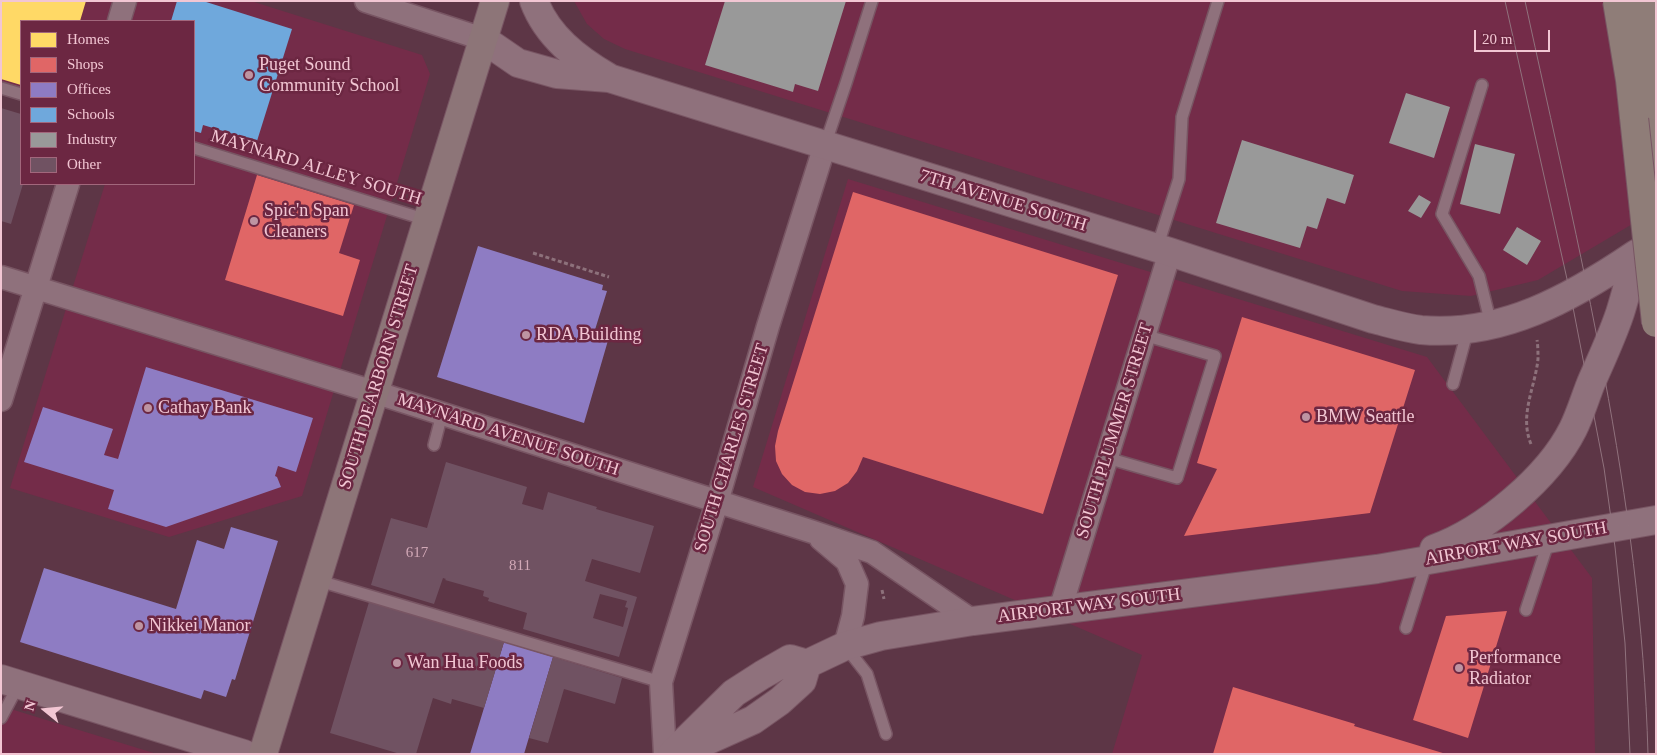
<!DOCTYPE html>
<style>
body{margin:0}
#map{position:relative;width:1657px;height:755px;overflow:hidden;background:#5d3646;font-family:Georgia,serif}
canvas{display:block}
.frame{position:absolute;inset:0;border:2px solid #f2c6d3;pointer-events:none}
.legend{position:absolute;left:20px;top:20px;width:175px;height:165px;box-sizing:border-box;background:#6c2742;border:1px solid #a2677c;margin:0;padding:6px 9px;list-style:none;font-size:15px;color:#f2c6d3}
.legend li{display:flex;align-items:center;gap:10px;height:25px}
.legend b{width:25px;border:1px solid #a2677c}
.north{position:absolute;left:20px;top:685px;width:50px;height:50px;-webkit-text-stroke:4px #6c2742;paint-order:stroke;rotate:287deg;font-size:14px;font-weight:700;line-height:20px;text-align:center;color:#f2c6d3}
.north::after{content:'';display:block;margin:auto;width:18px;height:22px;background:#f2c6d3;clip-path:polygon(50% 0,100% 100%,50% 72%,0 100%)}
.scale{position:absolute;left:1474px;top:30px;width:76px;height:22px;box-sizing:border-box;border:2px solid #f2c6d3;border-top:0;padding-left:6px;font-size:15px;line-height:18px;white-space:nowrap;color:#f2c6d3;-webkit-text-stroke:4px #6c2742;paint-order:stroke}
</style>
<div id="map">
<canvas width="1657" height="755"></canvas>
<div class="frame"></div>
<ul class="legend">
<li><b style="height:14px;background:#ffd966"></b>Homes</li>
<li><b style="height:14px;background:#e06666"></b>Shops</li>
<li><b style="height:14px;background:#8e7cc3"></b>Offices</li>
<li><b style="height:14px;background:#6fa8dc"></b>Schools</li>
<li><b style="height:14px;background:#999"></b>Industry</li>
<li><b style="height:14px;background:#705262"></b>Other</li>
</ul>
<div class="north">N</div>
<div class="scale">20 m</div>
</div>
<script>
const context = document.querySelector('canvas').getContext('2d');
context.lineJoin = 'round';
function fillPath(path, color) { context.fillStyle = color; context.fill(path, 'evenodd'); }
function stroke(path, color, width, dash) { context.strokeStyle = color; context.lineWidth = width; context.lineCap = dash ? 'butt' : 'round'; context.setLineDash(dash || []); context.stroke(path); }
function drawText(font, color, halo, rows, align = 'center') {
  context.font = font + ' Georgia,serif'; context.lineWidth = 5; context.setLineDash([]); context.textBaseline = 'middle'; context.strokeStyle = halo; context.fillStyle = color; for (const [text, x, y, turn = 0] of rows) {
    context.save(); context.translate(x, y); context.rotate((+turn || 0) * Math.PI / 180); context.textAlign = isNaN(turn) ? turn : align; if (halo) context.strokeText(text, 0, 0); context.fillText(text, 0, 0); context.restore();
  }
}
fillPath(new Path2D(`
 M1,1H251L422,55L430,74L302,496L169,537L10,488L105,184H194V21H21V88L1,82Z
 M574,1H1656V210L1538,280L1471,296L1402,291L625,49L604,39L587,24Z
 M848,179L1427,357L1592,578L1595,754H1112L1142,655L753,487Z
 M1,706L157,754H1Z`), '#742c49');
fillPath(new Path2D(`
 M1,1H86L80,21H21V85L1,79Z`), '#ffd966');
fillPath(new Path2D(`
 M257,175L354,205L339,253L360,260L343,316L225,280Z
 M853,192L1118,275L1043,514L863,457L857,471L848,483L835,491L820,494L805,492L792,485L782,474L776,461L775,446L778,431Z
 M1242,317L1415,370L1370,513L1184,536L1217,469L1197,463Z
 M1507,611L1468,738L1413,720L1446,616Z
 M1233,687L1355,724L1354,726L1446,754H1213Z`), '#e06666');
fillPath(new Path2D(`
 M478,246L603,285L602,290L607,291L594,333L609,337L584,423L437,377Z
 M146,367L313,418L296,472L278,466L275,476L277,477L281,487L166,527L108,509L114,490L24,462L43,407L113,429L104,455L118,459Z
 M231,527L278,541L235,680L232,679L226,697L204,690L201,699L20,642L44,568L176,609L197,540L224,549Z
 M504,642L553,657L524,754H470Z`), '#8e7cc3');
fillPath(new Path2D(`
 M177,1H203L292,29L257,141L203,125L201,133L194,131V21H171Z`), '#6fa8dc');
fillPath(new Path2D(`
 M725,1H846L818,91L795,84L793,92L705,65Z
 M1406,93L1450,107L1434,158L1389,143Z
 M1242,140L1354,175L1345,204L1327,198L1317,229L1307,226L1300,248L1216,223Z
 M1475,144L1515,154L1500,214L1460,204Z
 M1419,195L1431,202L1421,218L1408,211Z
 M1517,227L1541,241L1527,265L1503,250Z`), '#999');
fillPath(new Path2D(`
 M1,108L21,114V184H23L11,224L1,221Z
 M446,462L527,487L522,504L543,510L548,492L597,507L596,509L654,526L640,573L592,559L585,581L637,597L619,657L523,629L527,613L488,601L489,598L483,596L484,591L445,580L446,579L443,578L434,604L371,585L391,518L427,528ZM600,594L627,601L625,607L628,608L623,627L593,618Z
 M369,602L504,642L484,708L452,699L451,704L433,698L416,754H400L330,733Z
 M553,657L622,678L615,704L564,689L548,743L529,738Z`), '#705262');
const lane = new Path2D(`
 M1482,85L1442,214L1479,276L1491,324
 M1,88L21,94
 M825,145L846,83L872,1
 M194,148L427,220
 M1157,248L1179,179L1182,117L1218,1
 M1453,384L1468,329
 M434,445L442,414
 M1107,458L1177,478L1215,356L1144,335
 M316,580L661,682
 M1526,610L1549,540
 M1406,628L1427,561
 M845,646L867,674L886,734
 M1,718L19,684`);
const street = new Path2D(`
 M366,1L483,39
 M119,21L125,1
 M1,277L374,392L813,532L872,552L973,621
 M1,400L68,184
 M821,539L847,561L857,584L853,616L845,646
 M1060,610L1170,252
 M665,754L661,682L717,502L768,326L825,145`);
const secondary = new Path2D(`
 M534,1C547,36 577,59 608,77
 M483,39L518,63L557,74L609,78L1170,252L1373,319C1389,323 1405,328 1421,330C1502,337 1571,298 1636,254
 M1434,549C1485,531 1549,477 1573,429C1580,415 1585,398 1591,383C1601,360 1612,337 1620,313C1626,294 1631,274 1636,254L1642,251
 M1,679L244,754
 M682,752L753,720L780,701L802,681L807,664
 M672,754L734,693L762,675L790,659L807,664L845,646L881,636L973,621L1377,569L1656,520`);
const primary = new Path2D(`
 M263,754L495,1`);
const highway = new Path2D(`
 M1642,86L1656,158`);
stroke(lane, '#785563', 14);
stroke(street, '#785563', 25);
stroke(secondary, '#785563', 30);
stroke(primary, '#785563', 30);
stroke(highway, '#785563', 30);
stroke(new Path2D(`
 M533,253L609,277
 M1531,444C1519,415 1535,388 1538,359C1538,353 1538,346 1537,340
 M882,590L884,599`), '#8d717b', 3, [4, 2.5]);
stroke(lane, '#8f717c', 11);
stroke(street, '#8f717c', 22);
stroke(secondary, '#8f717c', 28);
stroke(primary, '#8d7578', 28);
stroke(highway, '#8f7d78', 28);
stroke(new Path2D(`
 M1505,1L1571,297L1604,468L1615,547L1625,643L1630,754
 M1525,1C1579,250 1641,498 1648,754`), '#90727d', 1);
const highwayBridge = new Path2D(`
 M1617,1L1630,80L1656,323
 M1645,1L1656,106`);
stroke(highwayBridge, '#785563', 30, []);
stroke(highwayBridge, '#8f7d78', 28);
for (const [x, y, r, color] of [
 [249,75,5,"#be94a2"],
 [254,221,5,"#be94a2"],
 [526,335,5,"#be94a2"],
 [148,408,5,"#be94a2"],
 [1306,417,5,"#be94a2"],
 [139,626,5,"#be94a2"],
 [397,663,5,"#be94a2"],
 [1459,668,5,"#be94a2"]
]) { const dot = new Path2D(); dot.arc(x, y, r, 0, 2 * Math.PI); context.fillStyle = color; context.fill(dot); stroke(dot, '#6c2742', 2); }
drawText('15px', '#d2a9b7', null, [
 ["617",417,553],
 ["811",520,566]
]);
drawText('18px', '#f2c6d3', '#6c2742', [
 ["Puget Sound",259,65],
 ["Community School",259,86],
 ["Spic'n Span",264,211],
 ["Cleaners",264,232],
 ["RDA Building",536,335],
 ["Cathay Bank",158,408],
 ["BMW Seattle",1316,417],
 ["Nikkei Manor",149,626],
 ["Performance",1469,658],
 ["Radiator",1469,679],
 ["Wan Hua Foods",407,663]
], 'left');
drawText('18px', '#f2c6d3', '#6c2742', [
 ["MAYNARD ALLEY SOUTH",316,168,17],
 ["7TH AVENUE SOUTH",1003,201,17],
 ["SOUTH DEARBORN STREET",379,377,-73],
 ["SOUTH PLUMMER STREET",1115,431,-73],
 ["MAYNARD AVENUE SOUTH",508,435,18],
 ["SOUTH CHARLES STREET",732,448,-73],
 ["AIRPORT WAY SOUTH",1516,544,-10],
 ["AIRPORT WAY SOUTH",1089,606,-7]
]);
</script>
